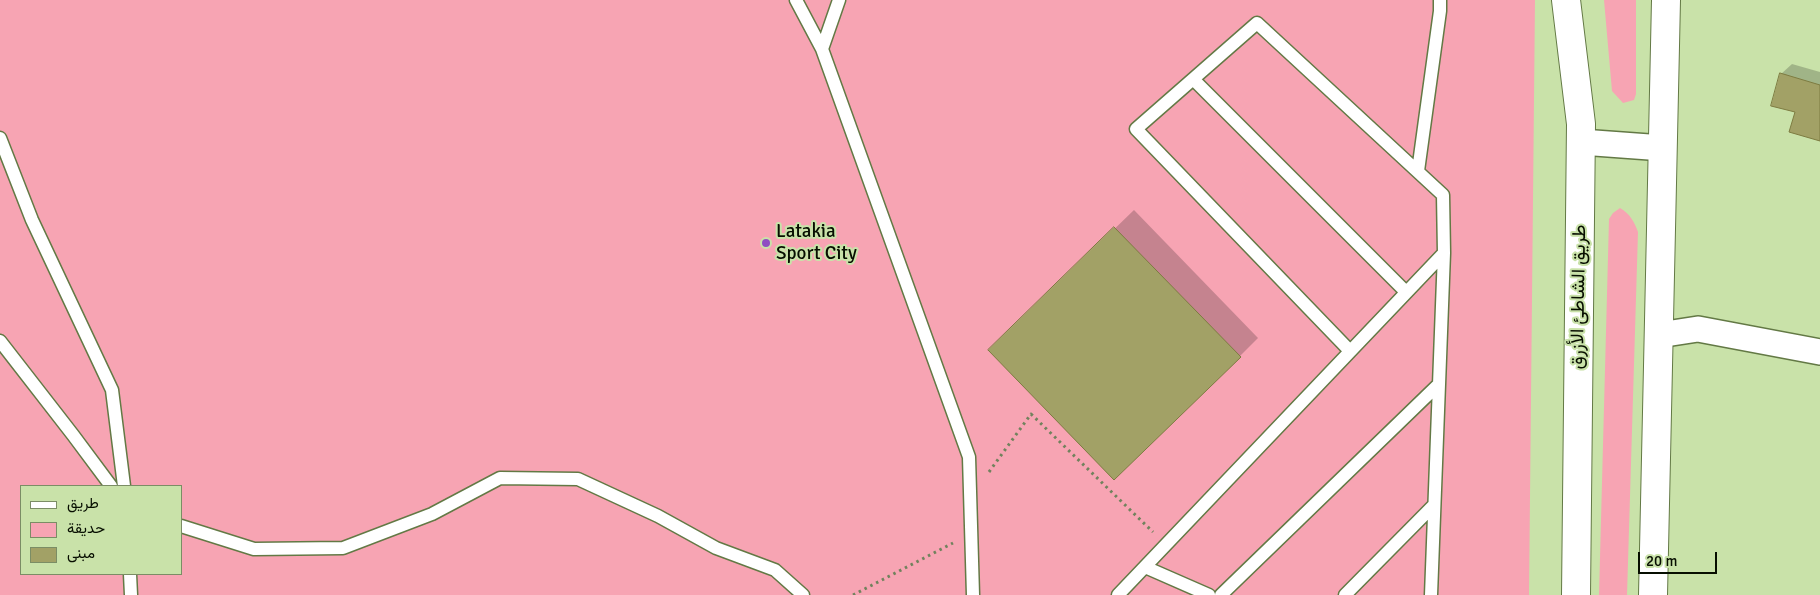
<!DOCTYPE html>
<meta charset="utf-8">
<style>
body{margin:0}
#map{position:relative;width:1820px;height:595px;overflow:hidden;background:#c9e2a9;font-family:Signika,Vazirmatn,sans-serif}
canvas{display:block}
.legend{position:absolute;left:20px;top:485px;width:162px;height:90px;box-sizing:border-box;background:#c9e2a9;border:1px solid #7b8d65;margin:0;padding:6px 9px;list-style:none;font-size:15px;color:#070e00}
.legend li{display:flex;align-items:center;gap:10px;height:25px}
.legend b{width:25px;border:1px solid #7b8d65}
.scale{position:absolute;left:1638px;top:552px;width:79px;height:22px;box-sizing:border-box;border:2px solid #070e00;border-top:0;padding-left:6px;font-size:15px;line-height:18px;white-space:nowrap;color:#070e00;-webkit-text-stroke:4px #c9e2a9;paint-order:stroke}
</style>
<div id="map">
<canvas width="1820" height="595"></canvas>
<ul class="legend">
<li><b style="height:6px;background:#fff"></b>طريق</li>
<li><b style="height:14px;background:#f7a4b3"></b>حديقة</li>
<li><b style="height:14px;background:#a2a166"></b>مبنى</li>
</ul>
<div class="scale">20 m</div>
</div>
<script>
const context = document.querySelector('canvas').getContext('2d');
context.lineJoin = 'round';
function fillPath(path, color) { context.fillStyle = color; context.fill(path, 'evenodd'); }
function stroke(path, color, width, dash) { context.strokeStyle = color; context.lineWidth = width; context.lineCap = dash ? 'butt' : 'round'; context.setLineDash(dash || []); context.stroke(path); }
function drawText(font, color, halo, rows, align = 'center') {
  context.font = font + ' Signika,Vazirmatn,sans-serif'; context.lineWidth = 4; context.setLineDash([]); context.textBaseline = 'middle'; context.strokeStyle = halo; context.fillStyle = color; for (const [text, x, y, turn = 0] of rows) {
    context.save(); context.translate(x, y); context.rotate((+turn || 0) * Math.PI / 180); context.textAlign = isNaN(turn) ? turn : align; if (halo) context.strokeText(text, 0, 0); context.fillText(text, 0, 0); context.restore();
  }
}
fillPath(new Path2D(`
 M0,0H1535L1529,595H0ZM21,486H181V574H21Z
 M1604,0H1636V94L1634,100L1623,103L1612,91Z
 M1620,208C1630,214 1634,221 1638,232L1627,595H1599L1609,219L1613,213Z`), '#f7a4b3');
fillPath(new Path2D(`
 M1792,64L1820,72V140L1781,74Z
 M1134,210L1258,338L1240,356L1008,332Z`), '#0003');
const building = new Path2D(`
 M1780,73L1820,85V141L1789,132L1795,112L1771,106Z
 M1114,227L1241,357L1114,480L988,350Z`);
fillPath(building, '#a2a166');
stroke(building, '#7d7b41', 1);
const service = new Path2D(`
 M796,0L822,49
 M839,0L822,49L969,457L973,595
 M1193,79L1406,292
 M0,138L32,220L112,390L124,486
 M1418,171L1440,11V0
 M0,341L73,435L111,486
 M1350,351L1136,129L1257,23L1443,195L1444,253
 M181,526L254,549L343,548L432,514L500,478L578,479L658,516L716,548L775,570L803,595
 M1145,567L1209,595
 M130,574L131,595
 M1118,595L1444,253L1431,595
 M1221,595L1439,384
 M1345,595L1434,505`);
const minor = new Path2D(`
 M1581,142L1663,148
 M1659,335L1698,329L1820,352`);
const secondary = new Path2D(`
 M1566,0L1581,124L1576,595
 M1653,595L1666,0`);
stroke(service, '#637945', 15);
stroke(minor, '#637945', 28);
stroke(secondary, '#637945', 30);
stroke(new Path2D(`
 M989,472L1031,414L1153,532
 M853,595L953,543`), '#71825d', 3, [2.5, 4]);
stroke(service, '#fff', 12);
stroke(minor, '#fff', 25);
stroke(secondary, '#fff', 28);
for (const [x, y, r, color] of [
 [766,243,5,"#8f4dc2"]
]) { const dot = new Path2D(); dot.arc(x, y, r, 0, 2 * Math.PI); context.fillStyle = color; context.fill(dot); stroke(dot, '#c9e2a9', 2); }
drawText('19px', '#070e00', '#c9e2a9', [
 ["Latakia",776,232],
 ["Sport City",776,254]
], 'left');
drawText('19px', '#070e00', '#c9e2a9', [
 ["طريق الشاطئ الأزرق",1579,297,-89]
]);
</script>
